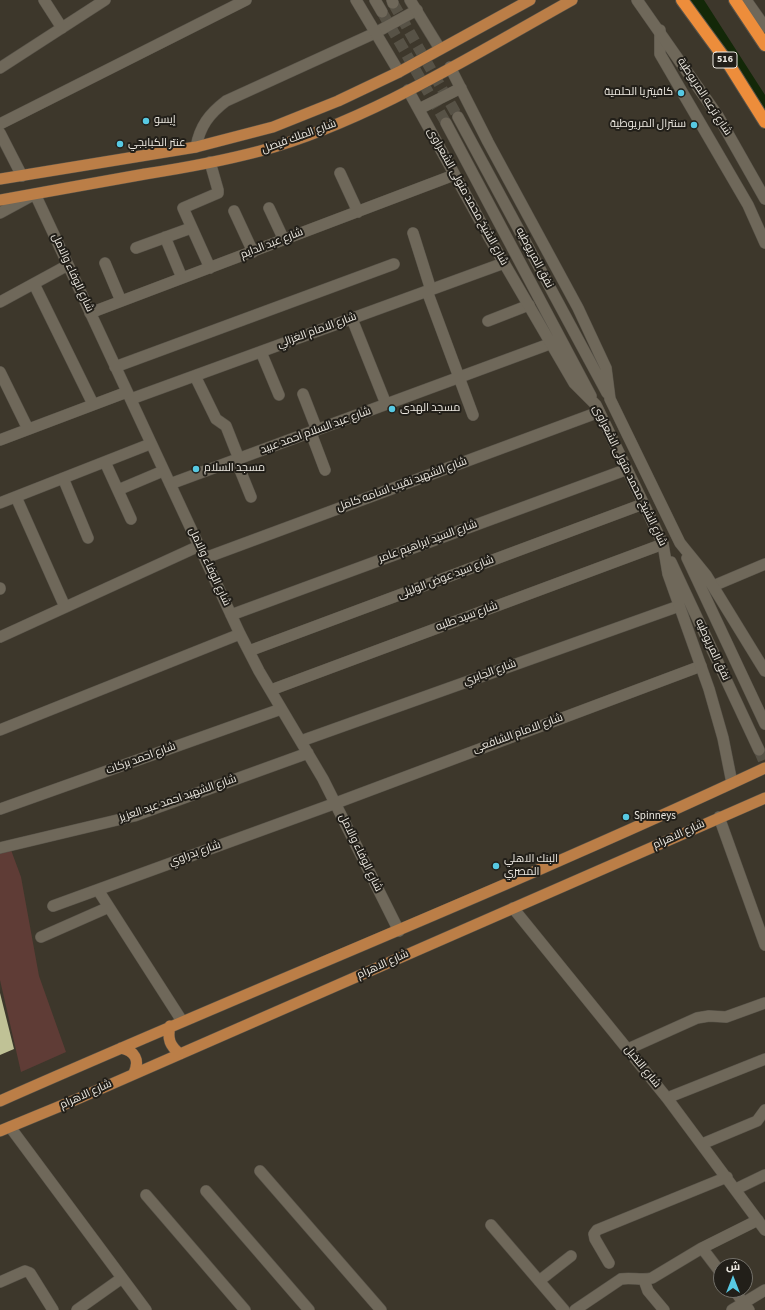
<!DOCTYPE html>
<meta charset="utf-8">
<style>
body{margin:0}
#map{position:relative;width:765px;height:1310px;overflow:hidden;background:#3d372b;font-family:"Source Sans 3",Cairo,sans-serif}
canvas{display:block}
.north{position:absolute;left:713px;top:1258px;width:40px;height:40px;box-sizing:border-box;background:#221f19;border:1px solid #737069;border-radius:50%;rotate:0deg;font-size:11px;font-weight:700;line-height:16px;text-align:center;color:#ede9e1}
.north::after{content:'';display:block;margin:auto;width:14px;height:18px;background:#57c9e3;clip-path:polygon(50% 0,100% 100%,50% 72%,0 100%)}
</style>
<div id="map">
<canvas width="765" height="1310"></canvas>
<div class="north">ش</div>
</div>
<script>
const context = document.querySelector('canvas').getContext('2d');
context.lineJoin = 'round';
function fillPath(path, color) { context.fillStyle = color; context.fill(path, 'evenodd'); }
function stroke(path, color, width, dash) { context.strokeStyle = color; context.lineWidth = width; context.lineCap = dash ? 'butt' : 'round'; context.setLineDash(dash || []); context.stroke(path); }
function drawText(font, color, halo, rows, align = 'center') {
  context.font = font + ' "Source Sans 3",Cairo,sans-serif'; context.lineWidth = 4; context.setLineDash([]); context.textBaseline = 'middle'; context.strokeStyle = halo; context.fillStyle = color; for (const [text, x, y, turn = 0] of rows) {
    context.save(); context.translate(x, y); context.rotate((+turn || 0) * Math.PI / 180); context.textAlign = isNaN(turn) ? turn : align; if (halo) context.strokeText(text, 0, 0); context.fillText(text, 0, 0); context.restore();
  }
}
fillPath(new Path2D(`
 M11,850L21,877L39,976L66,1052L21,1072L0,980V853Z`), '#5f3c36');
fillPath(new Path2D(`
 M682,0H704L765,95V130L730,68Z`), '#132808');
fillPath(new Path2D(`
 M0,993L14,1049L0,1055Z`), '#c0c296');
stroke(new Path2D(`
 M393,3L458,117
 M382,12L446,123
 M759,750L765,764`), '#575246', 11, [11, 5.5]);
const minor = new Path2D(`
 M44,0L62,28
 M660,30V54L748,205L765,243
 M0,68L105,0
 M0,124L246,0
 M0,133L22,176
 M196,147C200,126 209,114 226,101L375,33L417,10
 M210,162L218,190V193L183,208L210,268
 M340,173L358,212
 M269,208L284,240
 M234,211L253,252
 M0,213L35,194L240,634L259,671L323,779L399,931
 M413,233L431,290
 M165,237L182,278
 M136,248L191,228
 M105,263L121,301
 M34,284L93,404
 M427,291L473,415
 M0,302L68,265
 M90,313L454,175
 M352,319L386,404
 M488,321L529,305
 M261,352L279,395
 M115,367L394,264
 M0,372L28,429
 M195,376L216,419L226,426L239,459
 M303,394L317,430
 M131,399L504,263
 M311,433L325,470
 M0,440L127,392
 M236,460L251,497
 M105,462L131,519
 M63,478L88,538
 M170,484L552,343
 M118,490L163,471
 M16,497L65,607
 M0,503L150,444
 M205,558L599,412
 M713,586L765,564
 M0,588V589
 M231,615L625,470
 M0,637L199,546
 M249,651L643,504
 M271,690L663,544
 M0,730L240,634
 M301,741L679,606
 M0,809L281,709
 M719,817L765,945
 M0,848L134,816L308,753
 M98,890L182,1021
 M53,906L336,803L701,666
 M513,908L667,1098L765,1230
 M41,937L109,907
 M628,1049L697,1018L709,1016L726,1017L765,1003
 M667,1098L765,1059
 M10,1127L146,1310
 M702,1144L757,1121L765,1110
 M260,1171L381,1310
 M736,1189L765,1175
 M206,1191L309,1310
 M146,1195L245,1310
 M491,1225L564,1310
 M702,1248L721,1273
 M609,1263L595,1239L594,1234L597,1230L727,1177
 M644,1280L648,1291L664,1310
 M539,1281L571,1256
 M0,1282L25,1271L30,1273L53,1310
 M734,1290L749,1310
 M77,1310L122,1278
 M575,1310L621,1279C632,1277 642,1281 652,1278L702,1248L758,1220
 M732,1310L765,1290`);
const secondary = new Path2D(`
 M356,0L399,72
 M375,0L382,12
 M392,0L393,3
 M410,0L440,49
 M637,0L718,116L765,199
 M746,0L765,27
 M450,67L488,142L578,308L606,368L610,399L680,543L706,575L765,671
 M408,90L490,239L574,383L596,405L663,544L668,574L709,689L723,738L732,783
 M419,109L461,88
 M458,117L607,393
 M446,123L591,396
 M687,558L765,724
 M671,562L759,750`);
const primary = new Path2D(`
 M0,179L196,147L273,127L338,101L399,72L530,0
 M0,200C48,191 97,183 145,174C184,168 222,161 260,151C367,122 475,54 572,0
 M170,1026C167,1039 170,1046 180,1054
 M121,1048C135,1051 140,1060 134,1073
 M0,1101C255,988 513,886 765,768
 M0,1131L75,1100L765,798`);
const motorway = new Path2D(`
 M682,0L728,63L765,122
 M735,0L765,45`);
stroke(minor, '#585349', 12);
stroke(secondary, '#585349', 12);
stroke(primary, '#585349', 12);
stroke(motorway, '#585349', 14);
stroke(minor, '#6f685a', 11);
stroke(secondary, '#6f685a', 11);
stroke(primary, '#bb7e47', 11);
stroke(motorway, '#ed8d3b', 12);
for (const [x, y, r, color] of [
 [681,93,4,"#57c9e3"],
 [146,121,4,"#57c9e3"],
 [694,125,4,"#57c9e3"],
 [120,144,4,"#57c9e3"],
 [392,409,4,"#57c9e3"],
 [196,469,4,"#57c9e3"],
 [626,817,4,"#57c9e3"],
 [496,866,4,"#57c9e3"]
]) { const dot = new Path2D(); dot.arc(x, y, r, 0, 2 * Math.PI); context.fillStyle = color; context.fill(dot); stroke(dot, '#221f19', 1.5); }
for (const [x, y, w] of [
 [725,60,24]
]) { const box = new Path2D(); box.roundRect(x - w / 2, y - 8, w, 16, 3); context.fillStyle = '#221f19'; context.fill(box); stroke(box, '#ede9e1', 1); }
drawText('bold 10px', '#ede9e1', null, [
 ["516",725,60]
]);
drawText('11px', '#ede9e1', '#221f19', [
 ["كافيتريا الحلمية",673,93,"right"],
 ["إيسو",154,121],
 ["سنترال المريوطية",686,125,"right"],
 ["عنتر الكبابجي",128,144],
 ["مسجد الهدى",400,409],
 ["مسجد السلام",204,469],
 ["Spinneys",634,817],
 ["البنك الاهلي",504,860],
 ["المصري",504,873]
], 'left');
drawText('11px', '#ede9e1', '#221f19', [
 ["شارع ترعه المريوطية",704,97,57],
 ["شارع الملك فيصل",299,137,-20],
 ["شارع الشيخ محمد متولى الشعراوى",467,197,61],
 ["شارع عبد الدايم",272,244,-21],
 ["نفق المريوطيه",534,258,62],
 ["شارع الوفاء والامل",72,273,65],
 ["شارع الامام الغزالي",317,331,-20],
 ["شارع عبد السلام احمد عبيد",316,431,-20],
 ["شارع الشيخ محمد متولى الشعراوى",629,476,64],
 ["شارع الشهيد نقيب اسامه كامل",402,485,-20],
 ["شارع السيد ابراهيم عامر",428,542,-20],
 ["شارع الوفاء والامل",209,567,65],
 ["شارع سيد عوض الوليلى",446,578,-21],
 ["شارع سيد طلبه",467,617,-20],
 ["نفق المريوطيه",712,650,65],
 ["شارع الجابري",490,673,-20],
 ["شارع الامام الشافعى",518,734,-20],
 ["شارع احمد بركات",141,759,-20],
 ["شارع الشهيد احمد عبد العزيز",178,799,-19],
 ["شارع الاهرام",679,835,-24],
 ["شارع الوفاء والامل",360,853,64],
 ["شارع بدراوي",195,854,-20],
 ["شارع الاهرام",383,965,-24],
 ["شارع النخيل",642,1067,51],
 ["شارع الاهرام",86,1095,-24]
]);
</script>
